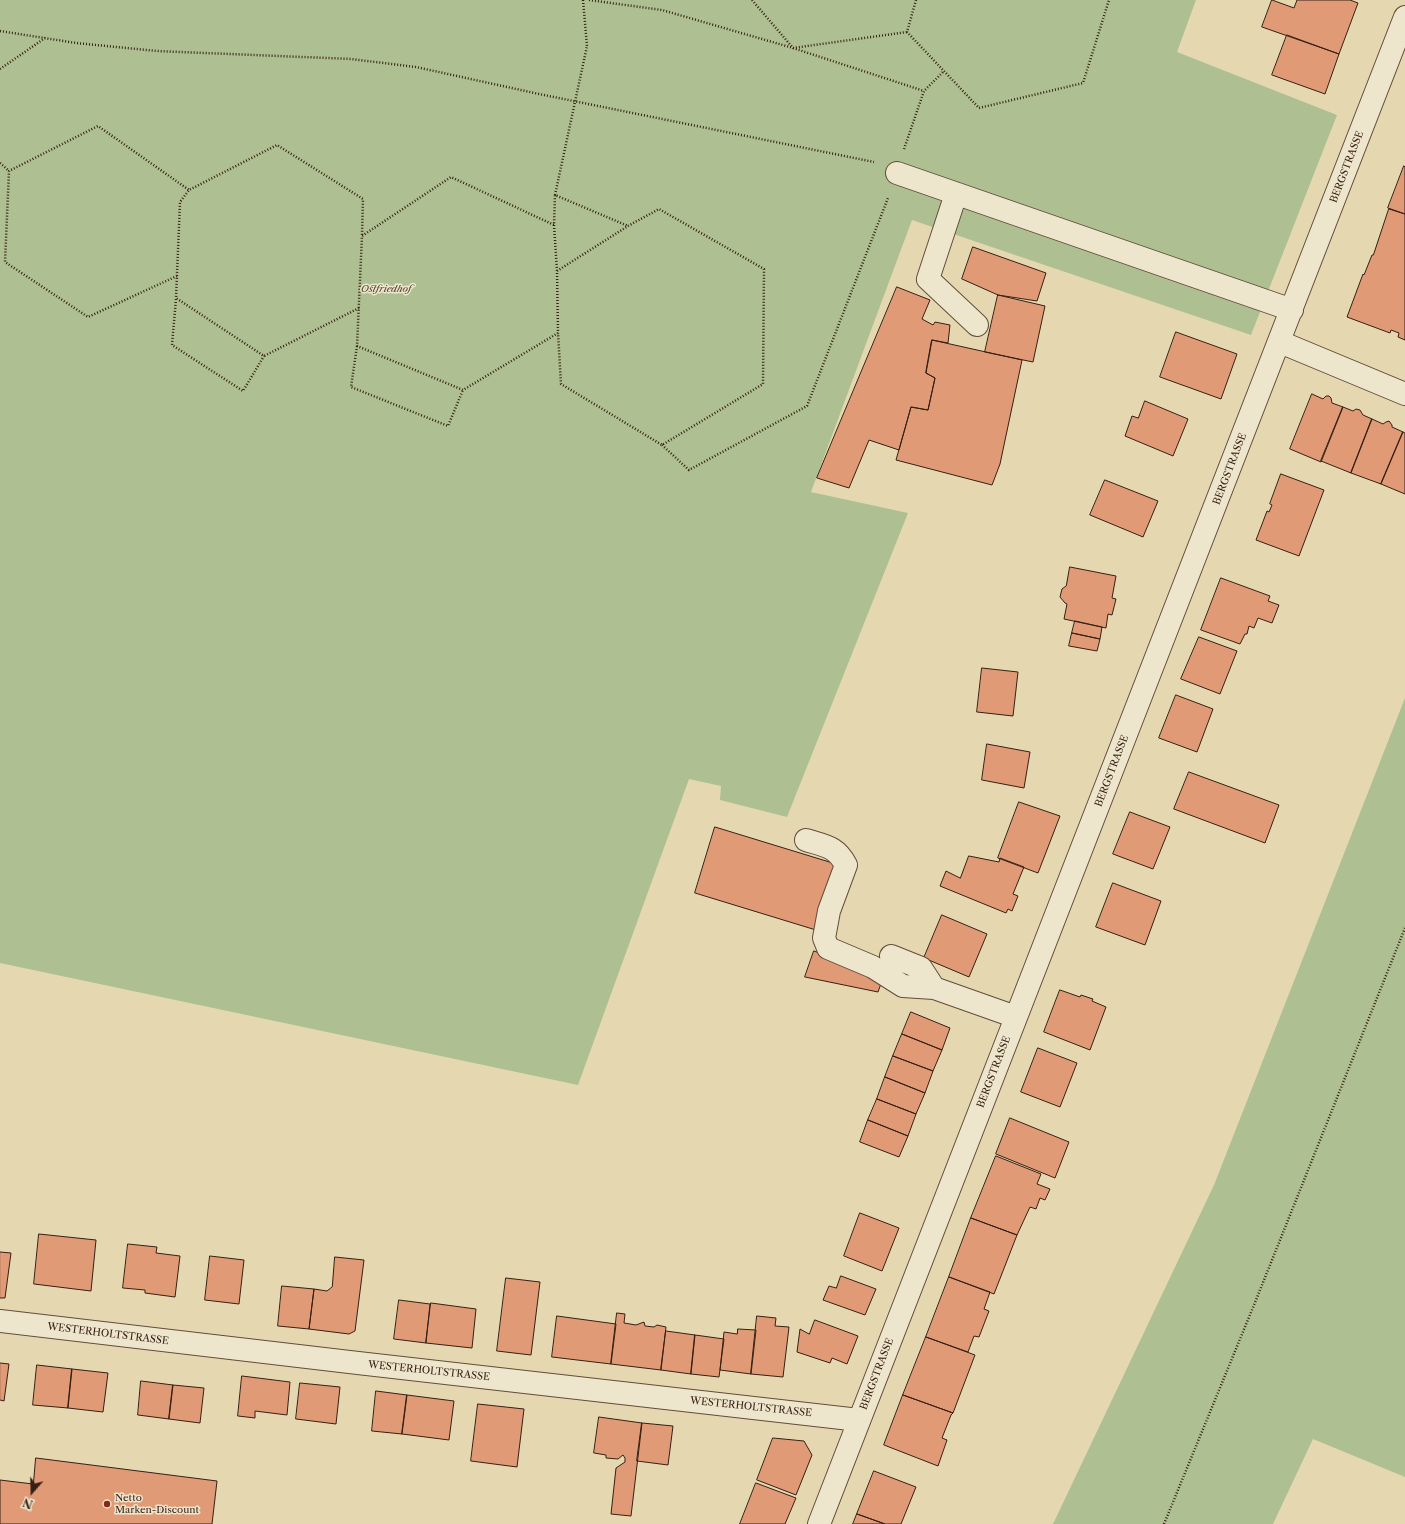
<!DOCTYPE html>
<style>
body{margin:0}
#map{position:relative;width:1405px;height:1524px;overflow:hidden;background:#e5d8b1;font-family:"Libre Caslon Text",serif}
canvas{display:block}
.north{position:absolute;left:12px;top:1472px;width:40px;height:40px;-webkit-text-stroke:3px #eee6cc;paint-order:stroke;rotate:200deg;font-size:11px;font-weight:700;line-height:16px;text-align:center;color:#361f14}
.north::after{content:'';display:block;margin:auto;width:14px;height:18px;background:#361f14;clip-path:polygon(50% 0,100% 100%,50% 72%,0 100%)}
</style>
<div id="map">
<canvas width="1405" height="1524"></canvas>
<div class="north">N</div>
</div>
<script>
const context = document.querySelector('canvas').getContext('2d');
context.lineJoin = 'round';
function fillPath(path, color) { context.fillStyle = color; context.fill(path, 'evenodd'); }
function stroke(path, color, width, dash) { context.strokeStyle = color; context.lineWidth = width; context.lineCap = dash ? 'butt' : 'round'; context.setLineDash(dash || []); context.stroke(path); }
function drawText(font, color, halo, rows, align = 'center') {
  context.font = font + ' "Libre Caslon Text",serif'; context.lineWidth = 3; context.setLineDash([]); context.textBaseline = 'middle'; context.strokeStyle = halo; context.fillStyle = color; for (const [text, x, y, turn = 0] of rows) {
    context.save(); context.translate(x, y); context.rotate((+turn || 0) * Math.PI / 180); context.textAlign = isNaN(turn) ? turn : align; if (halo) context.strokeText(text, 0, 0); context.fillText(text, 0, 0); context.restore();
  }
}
fillPath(new Path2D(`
 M0,0H1196L1177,52L1337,115L1251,335L912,220L811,492L908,513L787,817L720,800L721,786L689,779L578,1085L0,963Z
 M1405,698V1477L1313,1439L1273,1524H1053L1214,1185Z`), '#aec091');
const building = new Path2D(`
 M1272,0L1294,8L1297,0H1350L1358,3L1339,54L1262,27Z
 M1287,35L1339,54L1325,94L1272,75Z
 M1404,166L1405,167V214L1388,208Z
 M1389,209L1405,214V340L1398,337L1399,333L1391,330L1390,333L1347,317L1363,274L1364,275L1372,255H1373Z
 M973,247L1046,273L1037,301L998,295L962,279Z
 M897,287L930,300L922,319L933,325L935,322L950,325L948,343L932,340L926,373L935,378L928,410L911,407L899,450L869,440L849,488L817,478Z
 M998,295L1045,306L1033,362L985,352Z
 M1176,332L1237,354L1221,399L1160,377Z
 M932,340L1022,360L1000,464L992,485L896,460L911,407L928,410L935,378L926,373Z
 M1312,394L1323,399L1326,396H1329L1331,398L1332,403L1343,407L1321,462L1290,449Z
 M1145,401L1188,419L1173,456L1125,436L1132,416L1138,418Z
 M1343,407L1353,411L1356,409L1360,410L1363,415L1372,419L1351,473L1321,461Z
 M1372,419L1383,424L1386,422L1389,421L1392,425V427L1403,432L1381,484L1351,473Z
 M1403,432L1405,433V494L1381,484Z
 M1281,474L1324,490L1299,556L1256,540L1267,511L1269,512L1272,505L1270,504Z
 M1105,480L1158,501L1143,537L1090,515Z
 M1070,567L1116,576L1112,598L1116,599L1112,615L1108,614L1106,628L1064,619L1067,604L1065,603L1060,597L1062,589L1066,586Z
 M1221,578L1270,596L1268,601L1279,605L1272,623L1258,618L1254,628L1249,626L1247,634H1245L1240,644L1201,630Z
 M1075,621L1102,627L1100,639L1072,633Z
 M1072,633L1100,639L1097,651L1069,646Z
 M1199,637L1237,651L1220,694L1181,679Z
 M982,668L1018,672L1013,716L977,712Z
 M1176,695L1213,709L1197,752L1159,738Z
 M987,744L1030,752L1024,788L982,780Z
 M1189,772L1279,805L1265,843L1174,809Z
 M1019,802L1060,816L1038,873L998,858Z
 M1130,812L1170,827L1153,869L1113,854Z
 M715,827L836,864L816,930L695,893Z
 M969,856L999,862L1000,858L1024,867L1013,894L1018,896L1012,911L1008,909L1006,913L940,886L946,871L960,878Z
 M1113,883L1161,901L1145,945L1096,927Z
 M942,915L987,934L969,977L924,958Z
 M814,951L883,978L878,992L805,977Z
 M1060,990L1080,997L1081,995L1093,999L1092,1001L1106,1007L1090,1050L1044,1032Z
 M911,1012L950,1028L942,1050L902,1034Z
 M902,1034L942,1050L933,1071L893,1056Z
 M1038,1048L1077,1063L1060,1107L1021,1092Z
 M893,1056L933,1071L925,1093L885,1077Z
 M885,1077L925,1093L916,1114L877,1099Z
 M877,1099L916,1114L908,1136L868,1120Z
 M1010,1118L1069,1142L1055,1178L996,1154Z
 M868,1120L908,1136L899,1157L860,1142Z
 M996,1156L1041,1174L1037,1184L1050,1189L1045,1200L1040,1198L1036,1209L1030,1207L1017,1235L971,1218Z
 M860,1213L899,1228L882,1271L844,1256Z
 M971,1218L1017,1235L994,1294L949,1277Z
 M39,1234L96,1240L91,1291L34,1284Z
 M128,1244L157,1247L156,1253L180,1256L175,1297L145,1293V1290L123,1288Z
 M0,1252L11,1253L5,1298H0Z
 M210,1256L244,1260L239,1304L205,1300Z
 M335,1257L364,1260L355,1331L349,1334L309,1329L314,1289L327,1291L332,1287Z
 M841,1276L876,1289L865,1315L823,1300L829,1286L836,1288Z
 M949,1277L990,1292L984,1309L989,1311L979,1337L974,1336L968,1352L926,1337Z
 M506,1278L540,1282L531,1355L497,1351Z
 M282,1286L314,1289L309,1329L278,1326Z
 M399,1300L430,1304L426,1343L394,1339Z
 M431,1303L476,1309L472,1348L426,1343Z
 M617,1313L625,1314L624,1323L636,1325L644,1322L645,1326L654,1327L657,1325L666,1327L661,1370L611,1364Z
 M557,1316L616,1324L611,1364L552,1357Z
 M757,1316L776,1318L775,1326L789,1327L783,1377L751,1374Z
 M815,1320L858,1336L847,1364L832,1358L830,1363L797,1352L800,1329L809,1334Z
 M738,1329L756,1330L751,1374L720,1370L724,1332L737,1334Z
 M666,1331L695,1335L691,1374L661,1370Z
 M695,1335L724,1339L719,1377L691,1374Z
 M926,1337L975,1355L953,1413L903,1395Z
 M0,1363L9,1364L4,1401L0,1400Z
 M37,1365L72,1369L68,1408L33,1405Z
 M72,1369L108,1373L103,1412L68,1408Z
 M242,1376L290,1382L287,1415L255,1411V1418L238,1416Z
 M141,1381L173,1385L169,1419L138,1415Z
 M300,1383L340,1387L336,1424L296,1419Z
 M173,1385L204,1388L200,1423L169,1419Z
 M376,1391L407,1395L402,1434L372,1431Z
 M407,1395L454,1401L449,1440L402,1434Z
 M903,1395L953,1413L951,1415L942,1438L947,1440L938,1466L884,1445Z
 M478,1404L524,1409L517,1467L471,1461Z
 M599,1417L642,1423L631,1516L611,1514L616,1468L625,1462V1458L623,1455L618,1459L606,1458V1455L594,1453Z
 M642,1423L673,1426L668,1465L637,1461Z
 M773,1438L804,1441L812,1455L796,1495L757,1480Z
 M36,1458L217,1481L212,1524H0V1480L33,1484Z
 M874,1471L916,1487L901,1524H885L857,1514Z
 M756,1483L796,1498L785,1524H740Z
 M857,1514L885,1524H853Z`);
fillPath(building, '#e09a76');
stroke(building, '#361f14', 1);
const minor = new Path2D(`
 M897,173L1292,310
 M956,194L928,279L977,325
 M1280,342L1405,394
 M806,840C825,846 836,846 846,865L829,911L824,938L828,948L873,967L903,986L934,988
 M891,956L921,968L934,988L1016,1017
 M0,1321L358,1363L859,1420
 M819,1524C1012,1021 1212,520 1405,17`);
stroke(minor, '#624d3b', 24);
stroke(new Path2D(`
 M583,0L587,46
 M589,0L662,10L793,48L924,91
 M752,0L793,48L907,32
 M916,0L907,32L979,108L1083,83L1109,0
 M0,31L76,43L157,51L351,59L416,67L539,94L874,162
 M0,69L45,38
 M904,149L924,91L943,72
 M0,163L9,171
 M554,225L557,271L558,333L463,390L357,346L362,236L451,177L554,225L555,195L628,226
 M557,271L628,226L659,209L764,269L763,384L662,445L561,384L558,333
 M177,276L88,317L5,262L9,171L98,126L189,190
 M176,299L172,345L243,391L264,356
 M359,308L264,356L176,298L180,202L189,190L277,145L363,199L362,235
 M357,346L351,387L448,426L463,390
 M662,445L689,470L807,406L888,198
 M1164,1524L1254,1305L1405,928`), '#361f14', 2.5, [1, 2]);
stroke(minor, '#eee6cc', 22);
stroke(new Path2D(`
 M555,195L587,46`), '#361f14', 2.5, [1, 2]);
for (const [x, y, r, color] of [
 [107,1504,4,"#8f2418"]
]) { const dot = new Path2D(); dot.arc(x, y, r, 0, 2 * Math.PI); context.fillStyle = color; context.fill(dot); stroke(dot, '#eee6cc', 1.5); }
drawText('10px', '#361f14', '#eee6cc', [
 ["BERGSTRASSE",1347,167,-69],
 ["BERGSTRASSE",1230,469,-69],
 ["BERGSTRASSE",1112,771,-69],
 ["BERGSTRASSE",994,1072,-69],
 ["WESTERHOLTSTRASSE",108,1334,7],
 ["WESTERHOLTSTRASSE",429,1371,6],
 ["BERGSTRASSE",877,1374,-69],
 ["WESTERHOLTSTRASSE",751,1407,6]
]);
drawText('italic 10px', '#544733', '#eee6cc', [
 ["Ostfriedhof",386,289]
]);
drawText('10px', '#361f14', '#eee6cc', [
 ["Netto",115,1498],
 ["Marken-Discount",115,1510]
], 'left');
</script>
